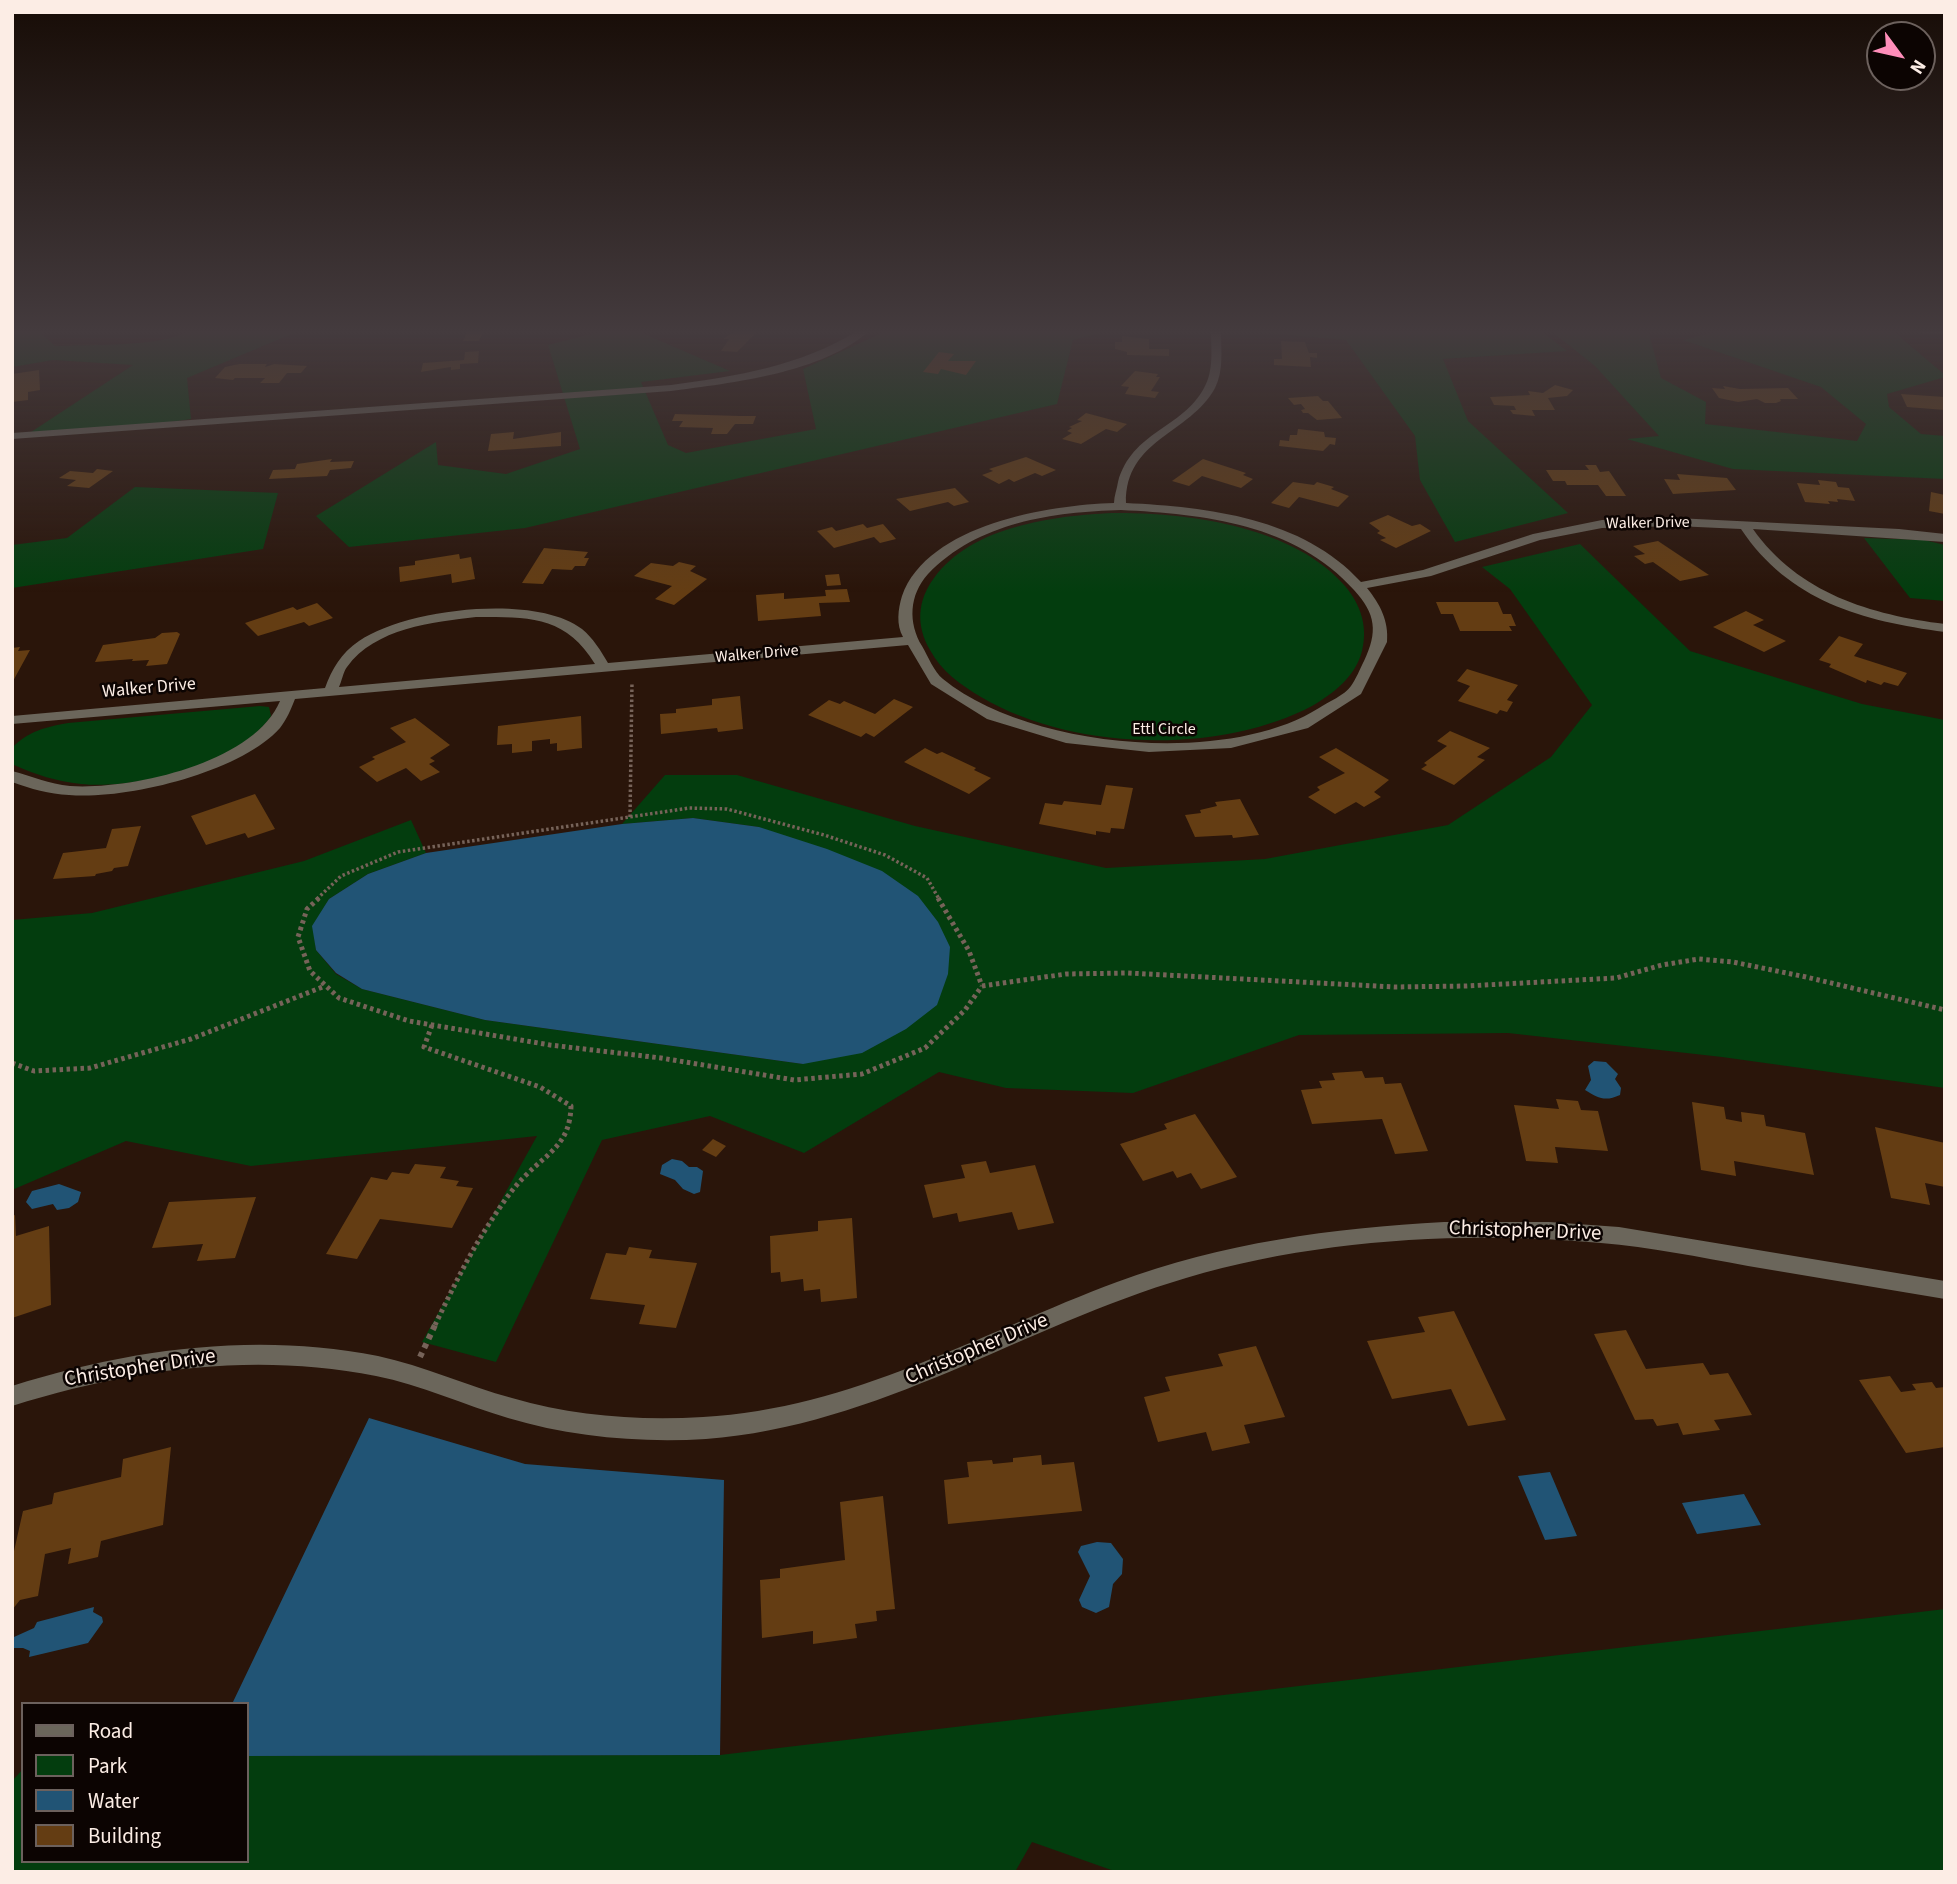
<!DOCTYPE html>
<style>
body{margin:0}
#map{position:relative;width:1957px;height:1884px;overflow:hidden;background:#2a150a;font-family:"Source Sans 3",sans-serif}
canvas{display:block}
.frame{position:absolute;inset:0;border:14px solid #fcede5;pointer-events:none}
.legend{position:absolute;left:21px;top:1702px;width:228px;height:161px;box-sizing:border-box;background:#0c0402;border:2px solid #6c615d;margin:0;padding:9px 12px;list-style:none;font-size:21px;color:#fcede5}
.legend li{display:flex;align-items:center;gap:14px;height:35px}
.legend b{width:35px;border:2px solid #6c615d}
.north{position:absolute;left:1866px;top:21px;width:70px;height:70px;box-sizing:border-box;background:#0c0402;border:2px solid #6c615d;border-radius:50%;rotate:123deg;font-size:19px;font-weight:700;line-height:28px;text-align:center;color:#fcede5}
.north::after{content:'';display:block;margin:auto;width:24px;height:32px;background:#ff8eba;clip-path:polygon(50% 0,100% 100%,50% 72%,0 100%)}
</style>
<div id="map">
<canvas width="1957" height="1884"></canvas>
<div class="frame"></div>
<ul class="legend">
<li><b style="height:9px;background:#6b665b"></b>Road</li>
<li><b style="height:19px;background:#033d0e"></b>Park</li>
<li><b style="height:19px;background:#215475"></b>Water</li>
<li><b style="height:19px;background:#643d13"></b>Building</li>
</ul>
<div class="north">N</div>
</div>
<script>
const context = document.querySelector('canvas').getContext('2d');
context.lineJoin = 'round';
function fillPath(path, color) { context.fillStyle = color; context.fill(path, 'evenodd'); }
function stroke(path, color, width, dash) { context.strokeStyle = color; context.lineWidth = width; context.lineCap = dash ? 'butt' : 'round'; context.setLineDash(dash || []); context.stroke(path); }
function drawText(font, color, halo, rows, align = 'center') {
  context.font = font + ' "Source Sans 3",sans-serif'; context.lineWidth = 5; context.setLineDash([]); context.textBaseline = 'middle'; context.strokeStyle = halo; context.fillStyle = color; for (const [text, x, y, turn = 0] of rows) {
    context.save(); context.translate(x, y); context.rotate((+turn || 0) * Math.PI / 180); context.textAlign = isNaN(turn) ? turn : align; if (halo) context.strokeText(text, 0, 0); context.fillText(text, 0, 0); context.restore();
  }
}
fillPath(new Path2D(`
 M12,330H38L55,346C90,344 162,348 191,330H301L187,378L191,419L117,430L25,436L133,365L53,360L12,367Z
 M607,330H635L730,371L641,382L668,445L686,453L816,429L803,369L884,332L1110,330L1073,340L1057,404L525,528L349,547L316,516L436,442L438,465L506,474L580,449L548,345Z
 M1236,330H1540L1567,351L1443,359L1468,421L1568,513L1455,542L1420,480L1415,436L1346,340Z
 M1550,330H1648L1661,378L1706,402L1705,424L1857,441L1866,424L1821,387L1683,340L1722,330L1893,331L1945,375V377L1887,394L1889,407L1921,434L1945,436V479L1733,469L1627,439L1659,436L1595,366Z
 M135,487L278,493L263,549L12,588V545L67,538Z
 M1112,513C1186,512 1294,526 1345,586C1361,605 1368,627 1362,651C1356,676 1333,694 1312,706C1219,755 1072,751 981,697C961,685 941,671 930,650C916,626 917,601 934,578C972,526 1053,516 1112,513Z
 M1864,538L1924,540L1945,545V601L1910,598Z
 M1580,544L1690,651L1862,704L1945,720V1088L1722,1057L1508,1033L1299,1035L1133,1093L1006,1088L939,1072L804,1153L710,1116L602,1140L496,1362L422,1342L537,1136L251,1166L126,1141L12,1190V920L92,913L304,861L411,820L426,853L368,874L329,899L313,926L316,950L336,974L362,989L485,1020L803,1064L759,827L693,818L622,824L665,775H737L915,826L1106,868L1265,859L1448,825L1551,757L1592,705L1510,589L1482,567Z
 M260,706L269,707L271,716C239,764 136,790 81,784C56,781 36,775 14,765L12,748C28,731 46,727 68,723Z
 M1945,1609V1872H1117L1032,1842L1015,1872H12V1781L23,1769V1861H247V1756L720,1755Z`), '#033d0e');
fillPath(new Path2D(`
 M693,818L759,827L827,849L882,871L918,896L938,922L950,947L948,974L937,1005L906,1029L862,1053L803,1064L485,1020L362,989L336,973L316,950L312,926L329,899L368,874L426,853L622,824Z
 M1594,1061L1606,1062L1618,1074L1615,1079L1621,1088L1620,1095C1605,1102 1598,1098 1585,1090L1591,1080L1588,1066Z
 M672,1159L682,1161L689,1167H697L703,1171L700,1192L694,1194L683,1189L675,1180L660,1174L662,1165Z
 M59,1184L81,1192L78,1202L69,1208L57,1210L53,1204L32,1209L26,1202L32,1191Z
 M369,1418L525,1464L724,1480L720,1755L247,1756V1704H232Z
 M1550,1472L1577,1536L1545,1540L1518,1476Z
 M1744,1494L1761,1525L1697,1534L1682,1503Z
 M1097,1542L1111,1543L1123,1559L1122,1574L1113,1584L1109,1607L1096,1613L1082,1607L1079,1600L1090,1576L1078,1552L1081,1546Z
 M94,1607L93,1612L102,1617L103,1622L88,1643L29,1657L30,1651L23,1648H14V1637L34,1628L37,1622Z`), '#215475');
fillPath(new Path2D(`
 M468,330H484L479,341H463Z
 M737,330H759L737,352L721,351L729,339H723Z
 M1122,336L1149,339V349H1169V356L1127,355V352L1115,349V342H1122Z
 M1281,341L1305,342L1309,353H1317V358L1310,357L1311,367L1274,365V359H1282Z
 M479,351L478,363L460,364V369L451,370V367L421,372L423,363L464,360L465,352Z
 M939,352L954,354L948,361H976L966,375L941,369L938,374L923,372Z
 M239,364H267L265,367L274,364L307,366L301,373H287L279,383H260L265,378H235L233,380L215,378L225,367Z
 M39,370L40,390L28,392V400L12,402V374Z
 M1135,371L1158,374L1156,377H1160L1151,391L1159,392L1155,398L1125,394L1129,387L1121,386Z
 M1555,385L1573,390L1567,396L1548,398L1555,410H1532L1535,416L1513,414L1510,410H1516L1514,406L1494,405L1490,397L1530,395L1528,391L1543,393Z
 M1723,386L1740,389L1788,388L1798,399H1780L1781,401L1776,403H1765L1757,399L1738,402L1719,398L1712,388L1725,389Z
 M1901,394L1945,397V410L1907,407Z
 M1318,396L1323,401H1328L1342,418L1317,420L1308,413H1303L1301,410L1305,409L1301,404L1294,405L1288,398Z
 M1086,413L1127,424L1117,432L1106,429L1081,444L1062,439L1072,433L1067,431L1072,428L1069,427L1082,421L1077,420Z
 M675,414L739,416H756L753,424H735L727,434H711L713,428L679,427L683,421H672Z
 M1298,429L1324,432L1325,437L1336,438L1335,445L1330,444L1323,451L1279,446L1280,440L1289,441L1290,435H1297Z
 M514,432L513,439L561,432V446L488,451L491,434Z
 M1026,457L1056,470L1042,476L1035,473L1014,482L1009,479L999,484L982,475L993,471L989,469Z
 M332,459L330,462L354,461L351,468L330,470L327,476L269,479L273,470L295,469L297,464Z
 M1203,459L1246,473L1243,475L1253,479L1241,488L1202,476L1189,486L1172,481Z
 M1585,465H1596L1600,472L1609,471L1626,496H1606L1598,485H1567L1565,481H1553L1546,470H1589Z
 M97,469L113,471L89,488L67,486L76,480L59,478L70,471L93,473Z
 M1677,474L1727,478L1736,490L1673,494L1664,479L1680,480Z
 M1818,480L1836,482L1838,487L1849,488L1855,501L1837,499L1838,502L1828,501L1830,504L1805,502L1797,483L1820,485Z
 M1293,482L1314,485L1317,482L1334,487L1331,489L1349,496L1338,507L1299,497L1289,508L1271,503Z
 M955,488L969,502L954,506L948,502L910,511L896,499Z
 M1931,492L1945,495V514L1929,511Z
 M1388,515L1412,526L1420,524L1431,531L1396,548L1380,540L1386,538L1377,533L1380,531L1369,523Z
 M863,524L867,528L883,524L896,539L880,543L874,537L834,548L817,531L832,527L836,531Z
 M1658,541L1709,575L1680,581L1653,562L1645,564L1634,556L1645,554L1633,546Z
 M544,548L588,552L584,558H589L585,566H575L572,570L552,569L543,584L522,583Z
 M459,554L460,559L471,557L475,579L452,583L451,574L400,582L399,567L415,565V561Z
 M679,562L696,566L690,571L707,579L674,605L655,599L672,586L634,576L651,563L673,566Z
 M839,574L841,585L827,586L825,575Z
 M847,589L850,602L819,603L821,616L758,621L756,595L784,593V599L826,596L825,590Z
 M1436,602H1498L1503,614H1511L1516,626H1509L1512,631H1460L1453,614H1441Z
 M317,603L333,618L309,626L304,622L258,636L245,623L293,607L297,610Z
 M1746,611L1764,620L1753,625L1786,641L1764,652L1713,627Z
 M177,632L180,634L167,664L146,666L149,660L132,661L133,659L95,662L103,645L155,638L162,633Z
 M1839,636L1863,644L1854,656L1907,673L1898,686L1884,682L1881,685L1867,680L1866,683L1829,667L1831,664L1819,660Z
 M20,647L18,651L30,650L12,683V648Z
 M1467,669L1518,685L1507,700L1513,702L1507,712L1500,710L1497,714L1458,701L1470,686L1457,681Z
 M740,696L743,729L718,732L717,728L661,734L660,714L676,713V709L712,705V699Z
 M894,699L913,707L874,737L866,733L861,737L808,715L829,700L840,704L844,701L875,714Z
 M581,716L582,748L557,751V743L550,744V739L532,741V751L512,753V744L497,745L498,726Z
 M415,718L450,745L430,758L435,761L429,764L440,772L421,781L406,768L377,782L359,767L375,759L372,757L406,742L390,728Z
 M1450,731L1490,748L1477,757L1485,760L1454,785L1421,769L1427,765L1424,763L1447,746L1437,741Z
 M925,748L937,754L942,752L976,768L974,770L991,778L969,794L904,762Z
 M1336,748L1389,780L1374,792L1381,797L1364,807L1356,802L1335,814L1308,797L1320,790L1317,787L1345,773L1319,757Z
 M1106,785L1133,788L1124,829L1111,828L1110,833L1096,831V835L1039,824L1045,803L1062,805L1064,801L1101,805Z
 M255,794L275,829L248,838L245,833L206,845L191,816Z
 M1240,799L1259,835L1233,838L1232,835L1195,837L1185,815L1201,813L1200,810L1217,806L1215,802Z
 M141,826L128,866L114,868L112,871L96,874L95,876L53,879L63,853L106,848L112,829Z
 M1362,1071L1365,1078L1383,1077L1385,1084L1401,1083L1428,1151L1395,1154L1382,1119L1312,1124L1301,1090L1322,1088L1319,1081L1335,1080L1332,1073Z
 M1556,1099L1578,1101L1581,1110L1598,1111L1608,1151L1555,1147L1558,1163L1526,1161L1514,1105L1559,1109Z
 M1692,1102L1724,1107L1726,1119L1742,1122L1741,1112L1764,1115L1766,1126L1805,1133L1814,1175L1734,1161L1736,1176L1701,1170Z
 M1195,1114L1237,1177L1201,1189L1191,1173L1177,1178L1173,1171L1143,1181L1120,1144L1167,1129L1164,1124Z
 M1875,1127L1945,1143V1187L1925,1183L1930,1205L1891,1198Z
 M713,1139L726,1146L716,1157L702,1150Z
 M986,1161L990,1173L1035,1165L1054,1223L1018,1230L1012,1212L959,1222L957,1213L933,1218L924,1185L965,1178L961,1165Z
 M415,1164L446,1167L440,1178L459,1181L456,1186L473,1188L452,1228L380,1219L357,1259L326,1254L371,1177L387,1180L392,1172L409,1174Z
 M256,1197L235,1258L197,1261L203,1244L152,1248L169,1202Z
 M15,1215L16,1236L49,1226L51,1305L12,1318V1216Z
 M852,1218L857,1298L821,1302L820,1289L804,1291L803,1279L781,1282L780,1272L771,1273L770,1236L818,1231V1221Z
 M629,1247L652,1250L649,1258L697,1263L676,1328L639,1324L645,1305L590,1299L606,1253L626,1255Z
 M1454,1311L1506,1420L1468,1426L1451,1389L1392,1399L1367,1341L1425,1332L1418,1317Z
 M1626,1330L1646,1369L1703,1363L1710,1375L1728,1373L1752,1415L1714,1420L1720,1430L1683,1435L1678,1423L1657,1426L1653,1419L1635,1420L1594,1334Z
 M1256,1346L1285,1417L1244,1425L1250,1443L1212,1451L1206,1432L1158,1442L1144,1397L1170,1391L1165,1377L1223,1366L1218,1354Z
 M1890,1376L1901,1392L1916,1390L1912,1384L1932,1382L1936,1388L1945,1387V1447L1906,1453L1859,1380Z
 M171,1447L163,1525L101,1541L98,1557L68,1564L71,1548L45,1554L38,1596L20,1600L12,1610V1560L23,1511L52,1504L54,1493L121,1477L123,1459Z
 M1041,1455L1042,1465L1074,1462L1082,1511L948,1524L944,1480L969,1477L967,1462L992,1460L993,1464L1013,1462V1458Z
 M883,1496L895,1609L876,1611L877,1621L855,1624L857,1638L813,1644V1631L762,1638L760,1580L780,1578V1569L845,1560L840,1502Z`), '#643d13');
stroke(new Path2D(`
 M630,817L632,682
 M317,899L341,876L398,852L689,808L727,809L824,835L885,855L927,878L939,899`), '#766359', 3.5, [2.5, 2.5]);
stroke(new Path2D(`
 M319,898L307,909L298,937L310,971L339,998L409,1021L550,1045L661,1058L794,1080L862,1074L925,1048L965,1010L982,986
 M938,898L969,951L982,986
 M982,986L1066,974L1128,973L1395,987L1466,986L1616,978L1662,965L1699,959L1733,962L1806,977L1945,1010
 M432,1025L424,1047L540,1087L571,1106C570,1144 549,1152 525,1176C511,1190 500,1207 489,1224C468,1256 452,1290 435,1325
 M12,1063L34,1071L90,1068L191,1039L325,986`), '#766359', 5, [3.5, 3.5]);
stroke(new Path2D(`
 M420,1357L436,1323`), '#766359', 6, [5, 5]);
fillPath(new Path2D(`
 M859,330H870C824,373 731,383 671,391L12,439V433L671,385C737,376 801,366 859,330Z
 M1211,330H1221C1221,350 1224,370 1215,388C1190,434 1125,439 1126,503C1208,507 1303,518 1361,582L1423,570L1533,534L1602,520L1676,518L1899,529L1945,534V542L1753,529C1798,593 1871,615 1945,624V632C1862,621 1789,601 1741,529L1676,526L1602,528L1540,540L1431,576L1367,588C1380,604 1389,621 1387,642L1361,694L1308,728L1231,748L1149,752L1066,743L987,719L931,684L908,645L295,699C291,709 287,719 280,728C241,772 127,800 69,795C49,794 31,789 12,782V771C32,776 49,784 70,786C131,790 254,763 280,701L12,724V716L325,688C332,669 341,653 359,641C405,609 535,593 582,629C593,638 601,651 608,663L903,637C896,625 898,609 902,596C928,524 1049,505 1114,503C1114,496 1117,489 1118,482C1132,431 1182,429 1204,388C1214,370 1211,350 1211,330ZM1121,510C1204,514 1295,524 1354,590C1376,614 1378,632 1364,661C1360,669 1356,679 1351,686C1345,695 1328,702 1319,708C1226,767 1027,748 943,679C934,672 928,656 922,646C908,623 909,595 928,574C978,522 1053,512 1121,510ZM476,617C528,617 565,615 595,664L339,687C342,681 343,672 347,667C375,628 433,622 476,617Z
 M1916,330H1945V334L1921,333Z
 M1444,1222H1549L1619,1227L1945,1281V1299C1879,1288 1814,1277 1748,1266C1699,1257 1650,1247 1601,1243C1463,1231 1319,1239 1186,1278C1023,1326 879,1426 706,1439C640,1443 571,1437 508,1418C464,1405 421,1385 376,1376C252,1352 131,1369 12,1406V1386C131,1349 254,1332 378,1356C424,1366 467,1386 512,1398C574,1416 639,1421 703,1417C852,1409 980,1333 1117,1282C1222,1243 1332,1228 1444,1222Z`), '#6b665b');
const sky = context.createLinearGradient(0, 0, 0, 593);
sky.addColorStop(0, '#170c06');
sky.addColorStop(0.56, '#443b3e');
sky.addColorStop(1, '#443b3e00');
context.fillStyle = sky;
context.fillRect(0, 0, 1957, 593);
drawText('16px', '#fcede5', '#0c0402', [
 ["Walker Drive",1648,524,-1],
 ["Walker Drive",757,655,-5],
 ["Ettl Circle",1164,730]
]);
drawText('18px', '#fcede5', '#0c0402', [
 ["Walker Drive",149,689,-5]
]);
drawText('21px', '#fcede5', '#0c0402', [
 ["Christopher Drive",1525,1232,2],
 ["Christopher Drive",977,1350,-23],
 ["Christopher Drive",140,1369,-9]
]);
</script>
